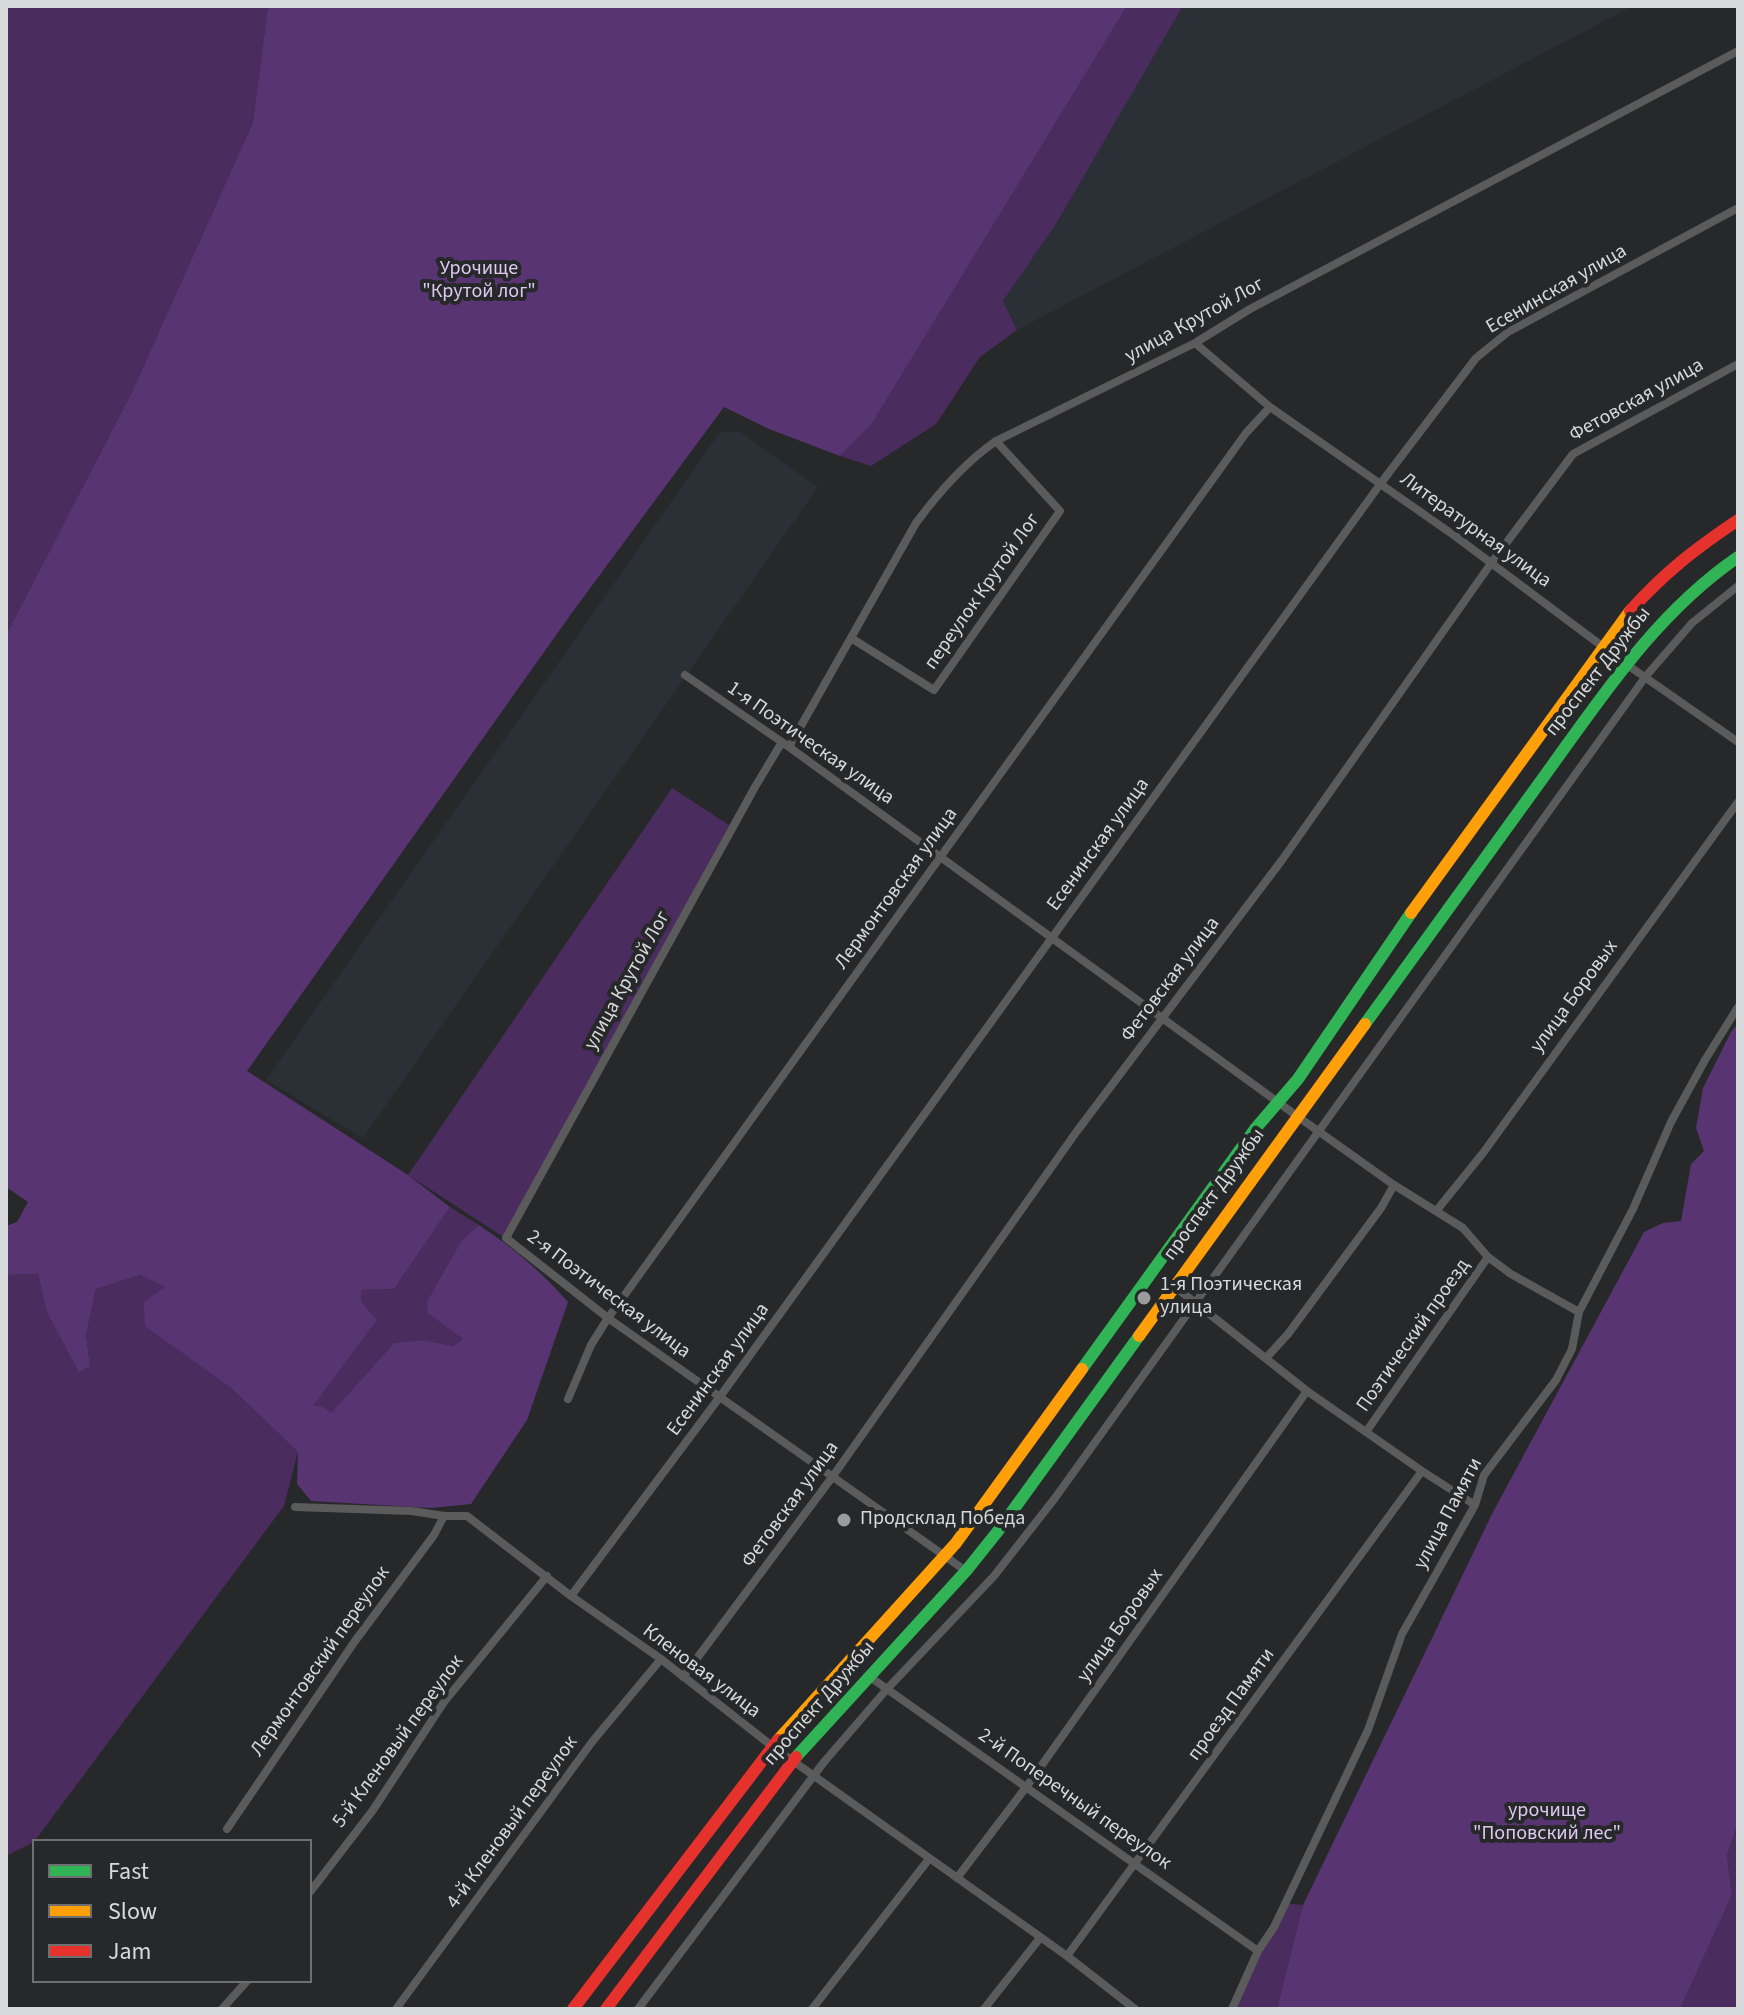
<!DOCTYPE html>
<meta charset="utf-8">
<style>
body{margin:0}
#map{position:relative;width:1744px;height:2015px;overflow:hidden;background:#272829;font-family:"Source Sans 3",sans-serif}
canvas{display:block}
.frame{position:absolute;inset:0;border:8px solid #d8d9db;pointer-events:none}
.legend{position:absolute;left:32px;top:1839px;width:280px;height:144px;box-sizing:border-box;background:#26282a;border:2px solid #6d6f71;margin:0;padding:10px 14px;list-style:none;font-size:24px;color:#d8d9db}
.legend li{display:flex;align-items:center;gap:16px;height:40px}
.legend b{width:40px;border:2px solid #6d6f71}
</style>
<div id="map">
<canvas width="1744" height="2015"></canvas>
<div class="frame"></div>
<ul class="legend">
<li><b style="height:10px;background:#30b455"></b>Fast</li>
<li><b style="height:10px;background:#ff9f0a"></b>Slow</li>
<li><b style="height:10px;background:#e5322d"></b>Jam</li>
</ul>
</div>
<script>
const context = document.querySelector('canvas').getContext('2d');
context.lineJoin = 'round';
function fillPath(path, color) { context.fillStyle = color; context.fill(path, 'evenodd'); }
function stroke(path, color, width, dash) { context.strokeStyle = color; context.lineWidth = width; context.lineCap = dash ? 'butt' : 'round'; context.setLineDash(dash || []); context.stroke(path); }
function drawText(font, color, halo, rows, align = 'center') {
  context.font = font + ' "Source Sans 3",sans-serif'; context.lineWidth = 8; context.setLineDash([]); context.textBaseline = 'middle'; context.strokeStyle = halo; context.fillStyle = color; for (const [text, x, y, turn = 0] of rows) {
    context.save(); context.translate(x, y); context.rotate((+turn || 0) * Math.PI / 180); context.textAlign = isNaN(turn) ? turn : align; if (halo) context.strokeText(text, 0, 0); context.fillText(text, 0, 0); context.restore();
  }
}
fillPath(new Path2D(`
 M1183,6H1633L1017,330L1003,301L1056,224Z
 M720,432H740L818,487L363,1138L266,1080Z`), '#2a3036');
fillPath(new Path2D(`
 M6,6H268L253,122L132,392L6,635Z
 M1127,6H1183L1056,224L1003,301L1017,330L980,357L936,424L871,466L840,456L871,425Z
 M672,788L729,825L505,1238L408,1175Z
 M450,1207L479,1225L462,1240L448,1327L463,1339L453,1346L423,1340L394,1343L331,1413L312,1407L377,1320L361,1301L362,1290L394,1289Z
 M38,1274L46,1310L90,1366L86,1335L96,1289L140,1275L166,1287L230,1387L298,1452L284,1506L34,1842L6,1856V1275Z
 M1738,1822V2009H1680L1732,1895L1727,1856Z
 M1283,1903L1303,1905L1277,2009H1231Z`), '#4a2c5f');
fillPath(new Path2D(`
 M268,6H1127L871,425L840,456L769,429L724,407L571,614L247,1071L408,1175L450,1207L394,1289L362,1290L361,1301L377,1320L313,1406L323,1407L331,1413L394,1343L423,1340L453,1346L463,1339L428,1313L427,1302L462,1240L479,1225C512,1247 542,1272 568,1302L527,1420L471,1504L431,1508L311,1501L297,1484L298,1452L230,1387L145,1326L144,1302L165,1287L140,1275L96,1289L86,1335L90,1366L79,1372L46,1310L38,1274L6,1275V1226L17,1222L28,1202L6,1187V635L132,392L253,122Z
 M1738,1024V1822L1727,1856L1732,1895L1680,2009H1277L1303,1905L1493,1512L1644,1232L1663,1223L1681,1221L1691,1164L1704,1151L1696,1128L1703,1088L1731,1032Z`), '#583572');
stroke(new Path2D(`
 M1195,343L1270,407L1455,536L1626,664L1738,742
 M851,638L934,690L1060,511L996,441
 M685,675L789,747L1297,1116L1394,1185L1463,1228L1488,1257L1511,1274L1579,1312
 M782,742L755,787L506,1238L608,1318L966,1571
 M789,747L916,523C939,492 964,463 996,441L1195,343L1250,309L1738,51
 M1437,1210L1483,1153L1738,802
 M1174,1286L1307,1391L1422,1471L1475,1505
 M1267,1357L1288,1334L1381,1208L1394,1185
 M568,1399L591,1345L608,1318L1246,433L1270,407
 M1366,1432L1488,1257
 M295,1507L412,1511L444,1516H467L571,1596L661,1659L772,1746L1067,1956L1135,2009
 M571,1596L719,1398L1381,483L1476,358L1508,332L1738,208
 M683,1677L833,1476L1077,1131L1282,860L1492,562L1573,454L1738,364
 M870,1677L1258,1951
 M227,1829L355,1641L434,1535L444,1516
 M957,1878L1027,1786L1307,1391
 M310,1892L373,1810L444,1702L547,1576
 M1067,1956L1422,1471
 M222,2009L247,1981
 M396,2009L592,1742L661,1659
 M638,2009L824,1762L887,1689L994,1576L1055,1498L1646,676L1692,623L1738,586
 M812,2009L929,1859
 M984,2009L1040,1938
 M1232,2009L1258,1951L1274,1927L1368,1730L1402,1634L1475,1505L1484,1475L1556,1380L1572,1349L1579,1312L1633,1209L1671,1122L1705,1060L1738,1007`), '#5b5b5c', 8);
stroke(new Path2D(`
 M1365,1024C1425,942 1484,860 1543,778C1601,698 1655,614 1738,557
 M1082,1369L1255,1129L1298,1079L1411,913
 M796,1757L966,1571L998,1531L1139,1336`), '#30b455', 12);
stroke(new Path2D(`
 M1411,913L1630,611
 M1139,1336L1365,1024
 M778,1740L956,1543L1082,1369`), '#ff9f0a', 12);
stroke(new Path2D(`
 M1630,611C1665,572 1695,549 1738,520
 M573,2009L778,1740
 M606,2009L796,1757`), '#e5322d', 12);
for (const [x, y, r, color] of [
 [1144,1298,8,"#9a9b9d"],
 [844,1520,8,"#9a9b9d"]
]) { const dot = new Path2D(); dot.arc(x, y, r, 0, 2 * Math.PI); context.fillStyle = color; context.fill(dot); stroke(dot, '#26282a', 3); }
drawText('20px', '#dec9f1', '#26282a', [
 ["Урочище",479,270],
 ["\"Крутой лог\"",479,293],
 ["урочище",1547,1812],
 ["\"Поповский лес\"",1547,1835]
]);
drawText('20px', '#d8d9db', '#26282a', [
 ["Есенинская улица",1557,290,-30],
 ["улица Крутой Лог",1195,321,-29],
 ["Фетовская улица",1637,401,-29],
 ["Литературная улица",1475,531,36],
 ["переулок Крутой Лог",983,592,-55],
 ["проспект Дружбы",1599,672,-52],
 ["1-я Поэтическая улица",810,744,35],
 ["Есенинская улица",1099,845,-54],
 ["Лермонтовская улица",897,889,-54],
 ["Фетовская улица",1171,980,-53],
 ["улица Крутой Лог",628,981,-61],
 ["улица Боровых",1575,997,-54],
 ["проспект Дружбы",1215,1195,-54],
 ["2-я Поэтическая улица",608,1295,37],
 ["Поэтический проезд",1414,1336,-55],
 ["Есенинская улица",719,1370,-54],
 ["Фетовская улица",791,1505,-54],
 ["улица Памяти",1449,1514,-62],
 ["улица Боровых",1121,1626,-55],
 ["Лермонтовский переулок",321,1662,-55],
 ["Кленовая улица",701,1672,37],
 ["проспект Дружбы",820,1704,-49],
 ["проезд Памяти",1232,1705,-54],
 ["5-й Кленовый переулок",399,1742,-54],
 ["2-й Поперечный переулок",1074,1800,35],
 ["4-й Кленовый переулок",513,1823,-54]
]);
drawText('20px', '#d8d9db', '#26282a', [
 ["1-я Поэтическая",1160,1286],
 ["улица",1160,1309],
 ["Продсклад Победа",860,1520]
], 'left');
</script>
